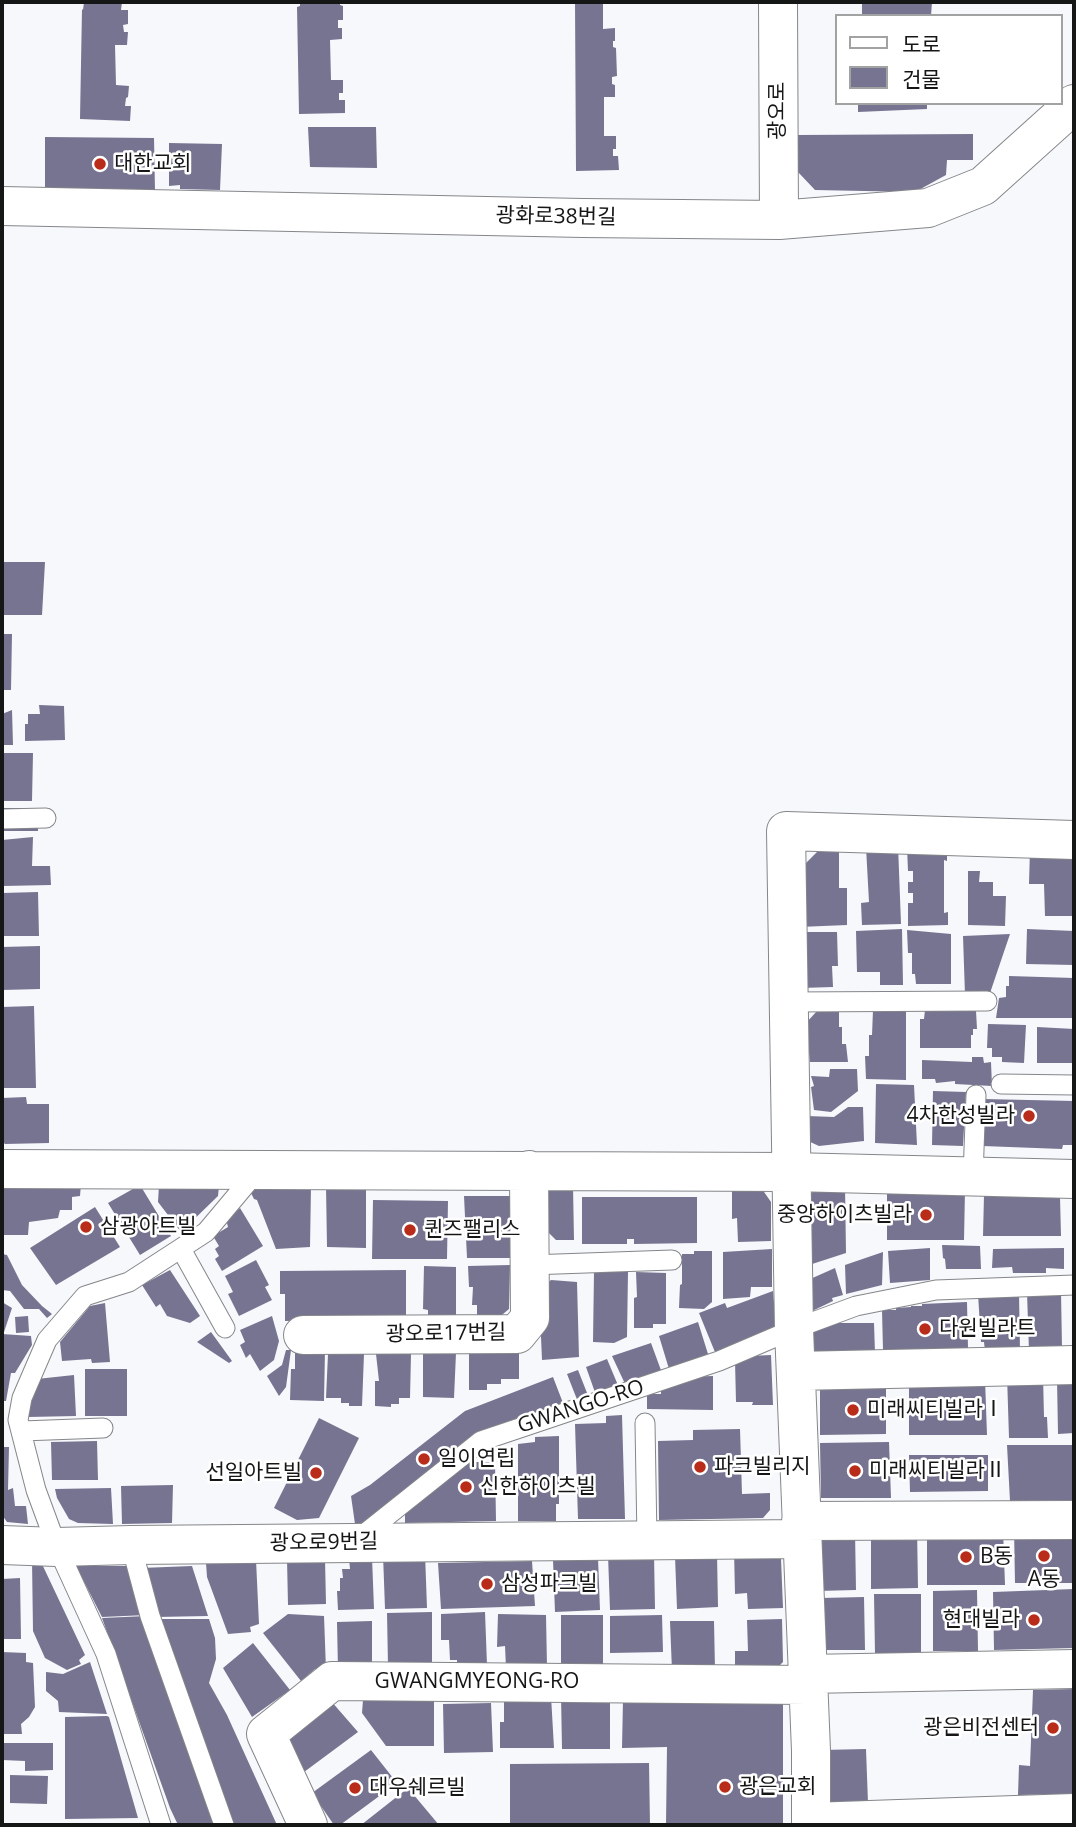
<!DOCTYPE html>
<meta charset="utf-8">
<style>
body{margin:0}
#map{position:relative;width:1076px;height:1827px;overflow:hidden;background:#f6f8fb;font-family:"Open Sans","Noto Sans KR",sans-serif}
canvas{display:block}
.frame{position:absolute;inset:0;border:4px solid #151616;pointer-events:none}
.legend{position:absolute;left:835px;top:14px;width:228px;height:91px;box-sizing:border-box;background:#fff;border:2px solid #a1a2a2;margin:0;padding:9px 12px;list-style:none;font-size:21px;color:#151616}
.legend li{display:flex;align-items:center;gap:14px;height:35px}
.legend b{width:35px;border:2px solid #a1a2a2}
</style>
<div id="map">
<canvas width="1076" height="1827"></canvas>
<div class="frame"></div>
<ul class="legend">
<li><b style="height:9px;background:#fff"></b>도로</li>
<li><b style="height:19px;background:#767491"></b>건물</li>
</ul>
</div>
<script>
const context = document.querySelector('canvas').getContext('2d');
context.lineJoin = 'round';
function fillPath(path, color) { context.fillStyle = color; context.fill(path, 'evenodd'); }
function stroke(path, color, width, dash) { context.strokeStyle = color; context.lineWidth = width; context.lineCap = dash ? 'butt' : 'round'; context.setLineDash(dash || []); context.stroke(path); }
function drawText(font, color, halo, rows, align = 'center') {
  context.font = font + ' "Open Sans","Noto Sans KR",sans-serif'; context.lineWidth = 5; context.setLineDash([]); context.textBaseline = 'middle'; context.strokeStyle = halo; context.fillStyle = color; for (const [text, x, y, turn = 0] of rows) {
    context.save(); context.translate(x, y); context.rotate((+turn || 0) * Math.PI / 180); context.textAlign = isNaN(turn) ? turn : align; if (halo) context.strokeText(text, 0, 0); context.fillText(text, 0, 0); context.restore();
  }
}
fillPath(new Path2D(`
 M84,2H122L121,10H128V24L123,25L124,32H128L127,45H115L116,85L129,86L128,97L126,98L125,106H131L130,121L80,119L82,9L83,10Z
 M300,2H340V5L343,6V20H338V28H342V39L330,40L331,80H343V93H339V100H345V113L299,114L297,7L300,6Z
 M575,2H603V29L615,28V41H613V47L616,48L617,76L612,77V84L615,85V97H604V136H616V149H613V156H618L619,170L576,171Z
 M862,2H932L931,16H862Z
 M858,103H927V109L858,112Z
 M308,127H376L377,168L310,167Z
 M973,134V160H947L946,175L915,192L815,190L798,172V135Z
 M45,137L154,138L155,191L45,190Z
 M169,143L222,144L220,190L180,189V185L169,186Z
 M2,562H45L42,615H2Z
 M2,634H12L11,690H2Z
 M39,705L64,706L65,740L25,741V724H28V714H40Z
 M12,710L13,745H2V714Z
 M2,753H33L32,801H2Z
 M2,808H38V831H2Z
 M33,837L32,866H50L51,885L3,886L2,840Z
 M898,845L901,924L862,925L861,903L869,902L866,847Z
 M907,847H947V861L944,860V913L948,912V925L908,926V903H913V893H908V882H913V871H908Z
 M820,849L839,850V888H847V925L799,927L800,869Z
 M1030,849L1074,850V916H1045L1044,884H1029Z
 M968,871H980L979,882H993V896H1006L1005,926L968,925Z
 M38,892L39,936H2V893Z
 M902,929L903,985H880V972H857L856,931Z
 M1027,929L1074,931V965L1026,964Z
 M907,930L951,934V984H916L915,974H912V953H908Z
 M800,932H837L838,966H832L833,987L801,988Z
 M1010,934L989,996L965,995L963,936Z
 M40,946V989L2,990V947Z
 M1009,976L1074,978V1018H996L999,998L1006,997V986H1009Z
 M34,1006L36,1088H2V1007Z
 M839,1010V1027H842V1044H846L848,1062H810L806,1023L817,1011Z
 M873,1010H906V1080L866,1079L865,1056H869V1035H872Z
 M925,1010L976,1011L977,1029H973V1035H971V1048H920V1019H924Z
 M988,1024L1026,1025L1024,1063L1002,1062V1057H992V1048H987Z
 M1037,1027L1074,1029V1063H1037Z
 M972,1057H983L984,1063L991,1062L992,1086L955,1084V1081L936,1083L935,1079H922V1060L972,1062Z
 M830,1069H857L858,1091L831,1112L814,1110L811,1087L814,1086L811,1076L829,1077Z
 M876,1084L914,1085L917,1145L875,1143Z
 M933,1091L966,1092L963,1146L932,1145Z
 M26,1097L27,1104H49V1143L5,1144L2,1141V1098Z
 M983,1099L1074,1101L1073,1145H1063L1062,1149L983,1146Z
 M848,1107H863L864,1141L819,1146L806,1140L807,1116L834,1117Z
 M5,1184H81L80,1196L72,1197V1210H60L58,1218L29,1222L28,1235H2V1189Z
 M140,1185L171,1236L140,1255L108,1203Z
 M159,1185L219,1186L218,1196L181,1232L158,1202Z
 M887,1185L965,1190L964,1240H887Z
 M311,1186L310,1247L276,1249L257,1200L254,1199L251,1193L253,1187Z
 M326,1186H366V1248L327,1247Z
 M536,1186H573L574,1240H556L541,1225Z
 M817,1187H845L846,1253L806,1266L805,1201Z
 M762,1189L771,1202V1241L738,1242L737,1218L732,1219V1190Z
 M984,1195L1060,1197L1061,1236H983Z
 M464,1196H510L511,1258H467Z
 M582,1197H697V1243L634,1244V1239H627V1244H582Z
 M373,1200L448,1201L447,1259H372Z
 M95,1207L120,1247L56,1285L30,1248Z
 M240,1208L263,1246L222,1271L215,1259L219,1256L215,1249L219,1246L213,1236L228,1227L226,1219Z
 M942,1245L980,1246L981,1269H946L945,1259L943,1258Z
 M930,1248V1280L890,1283L888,1251Z
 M1064,1248V1269L1046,1268V1273H1013L1012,1267L992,1268L993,1249Z
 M772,1249V1287H751L750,1297L723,1299V1252Z
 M694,1251H712V1302L704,1309L679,1308L680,1285L682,1284V1254H694Z
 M883,1252L882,1285L846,1294L845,1265Z
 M2,1254L7,1255L22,1285L42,1306L52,1314L47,1318L39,1309H24L10,1291L2,1290Z
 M256,1260L269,1285L265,1287L272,1300L239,1316L228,1294L233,1292L225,1276Z
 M510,1265L509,1309L497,1319H477V1305H472L473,1287H469L468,1266Z
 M424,1266L456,1267V1319H428V1310L423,1309Z
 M835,1268L843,1295L832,1298L833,1301L806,1314L808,1280Z
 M170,1270L200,1316L190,1323L167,1316L160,1304L156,1307L142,1285Z
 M406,1270V1319L285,1321V1294H280V1271Z
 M594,1272H628L627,1337L614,1343L593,1342Z
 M636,1272L666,1273V1324H653V1328H634V1298L637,1297Z
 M551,1280L577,1282L579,1357L542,1360L539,1291Z
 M773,1291L776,1327L717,1357L699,1313L725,1303L727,1308Z
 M1061,1292L1062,1347L1029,1351L1027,1293Z
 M1019,1293L1020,1351H985L984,1342H981L978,1294Z
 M2,1302L12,1308L4,1332H2Z
 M967,1302L968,1348L883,1350L882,1310H896V1308L911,1307V1306H922V1304Z
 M105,1303L110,1362L92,1363L91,1359L62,1361L60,1342L90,1306Z
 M28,1316L29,1332L16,1333L15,1317Z
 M272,1316L279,1341L274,1360L260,1371L250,1354L246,1358L240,1345L245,1342L240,1330Z
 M698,1322L708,1354L669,1369L659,1336Z
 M832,1323H874L875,1353H812L806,1334Z
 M211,1332L232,1361L229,1363L197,1342Z
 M2,1334L31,1336L32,1345L15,1373H11L6,1401H2Z
 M651,1343L662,1373L626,1386L612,1356Z
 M286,1350H291L286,1387L279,1396L267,1376L282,1365Z
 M295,1350H325L324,1401L290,1400L291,1369H295Z
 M423,1353H456L454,1398L423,1397Z
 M469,1353H519V1379H501V1384H487V1390H469Z
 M328,1354H364L362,1406H349V1403H341V1398H326Z
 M376,1354H411L410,1398H399V1404H391V1407L375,1406V1381H379Z
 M771,1355L773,1405H752L753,1402H736L735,1361L750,1356Z
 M607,1359L620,1390L597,1398L586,1367Z
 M85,1369H127V1416H85Z
 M578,1370L589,1398L578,1402L567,1374Z
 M74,1375L76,1416L28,1417L25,1400L37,1379Z
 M1007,1375H1043L1044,1417H1047L1048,1438H1009Z
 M713,1376V1410L647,1409V1394H661V1386L684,1377Z
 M553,1377L563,1403L476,1433L369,1522L355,1524L351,1496L370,1485L465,1411Z
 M985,1379L987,1435H909V1380Z
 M1057,1379H1074V1433L1058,1434Z
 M820,1385H886V1434L820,1435Z
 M622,1415L625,1519H578L575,1424L606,1423V1416Z
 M319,1418L359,1438L319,1518L297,1520L274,1508Z
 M740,1429L742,1494L770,1493V1510L763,1518L659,1520L658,1441L693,1440V1430Z
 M559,1436V1504H556V1521H518V1444L535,1442V1437Z
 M97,1441L98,1480H52L51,1442Z
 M889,1442L891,1498H821L820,1443Z
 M1007,1445H1074V1500L1010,1501Z
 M2,1447H9L8,1490L13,1488L15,1506H26L28,1524L7,1522L2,1515Z
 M909,1455H988V1491L910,1492Z
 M469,1462H495L496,1521L405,1523V1513Z
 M173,1485L172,1523L122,1524L121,1486Z
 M111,1488L113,1524L78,1523L69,1519L57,1498L55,1489Z
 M871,1527H917L918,1588L871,1589Z
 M1014,1528H1074V1583H1015Z
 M927,1529H1003L1005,1585H927Z
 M855,1531L856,1590L817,1591L816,1533Z
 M771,1548L781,1559L783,1608L748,1609L747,1593L735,1594L734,1549Z
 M425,1553L427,1608L385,1609L383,1554Z
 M654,1554L655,1609L610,1610L608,1555Z
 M717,1554L718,1607L677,1609L675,1556Z
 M372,1557L374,1609L338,1610L337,1591H340V1578H343L342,1569H350L349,1558Z
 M598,1558L600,1610L555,1612L553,1560Z
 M287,1559H325L326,1604L288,1605Z
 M32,1560L41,1562L85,1655L79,1660L81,1664L67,1670L45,1658L33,1631Z
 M256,1560L259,1624L250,1627L251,1632L228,1634L207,1577L206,1563Z
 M532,1561L535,1606L441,1609L438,1563Z
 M76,1566H133L147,1615L102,1617Z
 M192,1566L208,1616L156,1617L141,1568Z
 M20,1578L21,1639H2V1579Z
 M1074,1589V1648L994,1650L993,1592Z
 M977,1590L978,1651H933V1591Z
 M874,1594H921V1653L875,1654Z
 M864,1597L865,1650H821V1598Z
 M432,1612V1666H388L387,1613Z
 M485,1612L487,1665L457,1666V1660H450L449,1640H441V1614Z
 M288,1614L324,1616L326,1670L315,1669L301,1681L263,1633Z
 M498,1614L546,1615L547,1667L506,1668L505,1646L497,1647Z
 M561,1615H603V1667H561Z
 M662,1615L663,1652L610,1653V1616Z
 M147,1616L218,1825H178L170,1808L102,1618Z
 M157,1619H209L215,1638L216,1659L209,1683L227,1715L277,1825H229Z
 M782,1619L783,1662L775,1670H735V1651H748L747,1620Z
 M372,1621V1671H338L337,1622Z
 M670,1621H714L715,1670L672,1671Z
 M253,1643L290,1690L252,1717L223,1668Z
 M2,1652L26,1653V1662L33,1663L35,1707L29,1717L21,1724L22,1734H3Z
 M90,1662L107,1714L59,1712L58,1701L46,1691V1672L63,1674Z
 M1074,1689V1794L1018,1795L1019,1765L1030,1766L1033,1690Z
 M561,1695H610V1749H562Z
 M551,1696L554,1748H500V1722H504V1697Z
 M434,1699V1746H386L362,1713L363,1700Z
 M623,1700H783V1825H666L667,1747L622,1748Z
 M331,1701L358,1732L300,1775L277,1739Z
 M491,1703L493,1752L444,1753L443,1704Z
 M107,1716L109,1717L138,1818L65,1819V1717Z
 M2,1743H53V1770L25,1771V1761L2,1760Z
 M866,1749L868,1803L824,1802L822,1750Z
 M371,1750L397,1783L340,1825H334L312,1793Z
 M649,1763L650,1825H510V1764Z
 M10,1775L48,1776L47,1804L10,1803Z
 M408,1788L439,1825H361Z`), '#767491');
const service = new Path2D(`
 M2,819L46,818
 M788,1002L987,1001
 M1001,1084L1074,1085
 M973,1177L976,1095
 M181,1249L225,1328
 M529,1265L672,1260
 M645,1423L647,1540
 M22,1431L103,1428
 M358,1539L481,1441L719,1361L794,1329L856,1306L936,1290L1074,1285
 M131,1545L150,1616L224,1825
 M161,1825L106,1654L57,1547L36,1490L18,1420L22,1398L47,1340L85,1296L129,1282L206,1232L258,1170`);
const minor = new Path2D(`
 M778,2L779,220
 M2,206L583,218L779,220L928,208L983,186L1074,104
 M2,1169L791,1172L1074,1179
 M303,1335L517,1334L530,1318L529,1170
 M796,1371L1074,1365
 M801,1521L1074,1520
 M2,1545L57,1547L131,1545L802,1539
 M807,1674L1074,1669
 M811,1822L1074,1813
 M308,1825L266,1734L332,1681L807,1685
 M811,1825V1751L794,1329L786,831L1074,840`);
stroke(service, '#848689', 21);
stroke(minor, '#848689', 40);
stroke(service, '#fff', 19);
stroke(minor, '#fff', 38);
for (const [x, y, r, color] of [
 [100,164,7,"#b92c19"],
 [1029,1116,7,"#b92c19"],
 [926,1215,7,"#b92c19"],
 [86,1227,7,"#b92c19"],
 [410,1230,7,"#b92c19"],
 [925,1329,7,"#b92c19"],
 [853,1410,7,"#b92c19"],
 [424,1459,7,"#b92c19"],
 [700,1467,7,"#b92c19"],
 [855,1471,7,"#b92c19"],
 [316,1473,7,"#b92c19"],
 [466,1487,7,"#b92c19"],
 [1044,1556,7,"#b92c19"],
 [966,1557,7,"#b92c19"],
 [487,1584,7,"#b92c19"],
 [1034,1620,7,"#b92c19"],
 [1053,1728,7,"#b92c19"],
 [725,1787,7,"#b92c19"],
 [355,1788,7,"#b92c19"]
]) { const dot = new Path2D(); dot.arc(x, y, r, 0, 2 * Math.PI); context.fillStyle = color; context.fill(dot); stroke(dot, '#fff', 2.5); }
drawText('21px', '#151616', '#fff', [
 ["광오로",778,111,-90],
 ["광화로38번길",556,217,1],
 ["광오로17번길",446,1334,-1],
 ["GWANGO-RO",581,1407,-18],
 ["광오로9번길",324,1543,-1],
 ["GWANGMYEONG-RO",477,1682]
]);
drawText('21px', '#151616', '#fff', [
 ["대한교회",114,164],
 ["4차한성빌라",1015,1116,"right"],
 ["중앙하이츠빌라",912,1215,"right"],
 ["삼광아트빌",100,1227],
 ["퀸즈팰리스",424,1230],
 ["다원빌라트",939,1329],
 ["미래씨티빌라Ⅰ",867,1410],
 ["일이연립",438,1459],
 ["파크빌리지",714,1467],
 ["미래씨티빌라Ⅱ",869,1471],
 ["선일아트빌",302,1473,"right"],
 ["신한하이츠빌",480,1487],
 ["B동",980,1557],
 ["A동",1044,1580,"center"],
 ["삼성파크빌",501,1584],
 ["현대빌라",1020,1620,"right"],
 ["광은비전센터",1039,1728,"right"],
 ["광은교회",739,1787],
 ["대우쉐르빌",369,1788]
], 'left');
</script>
